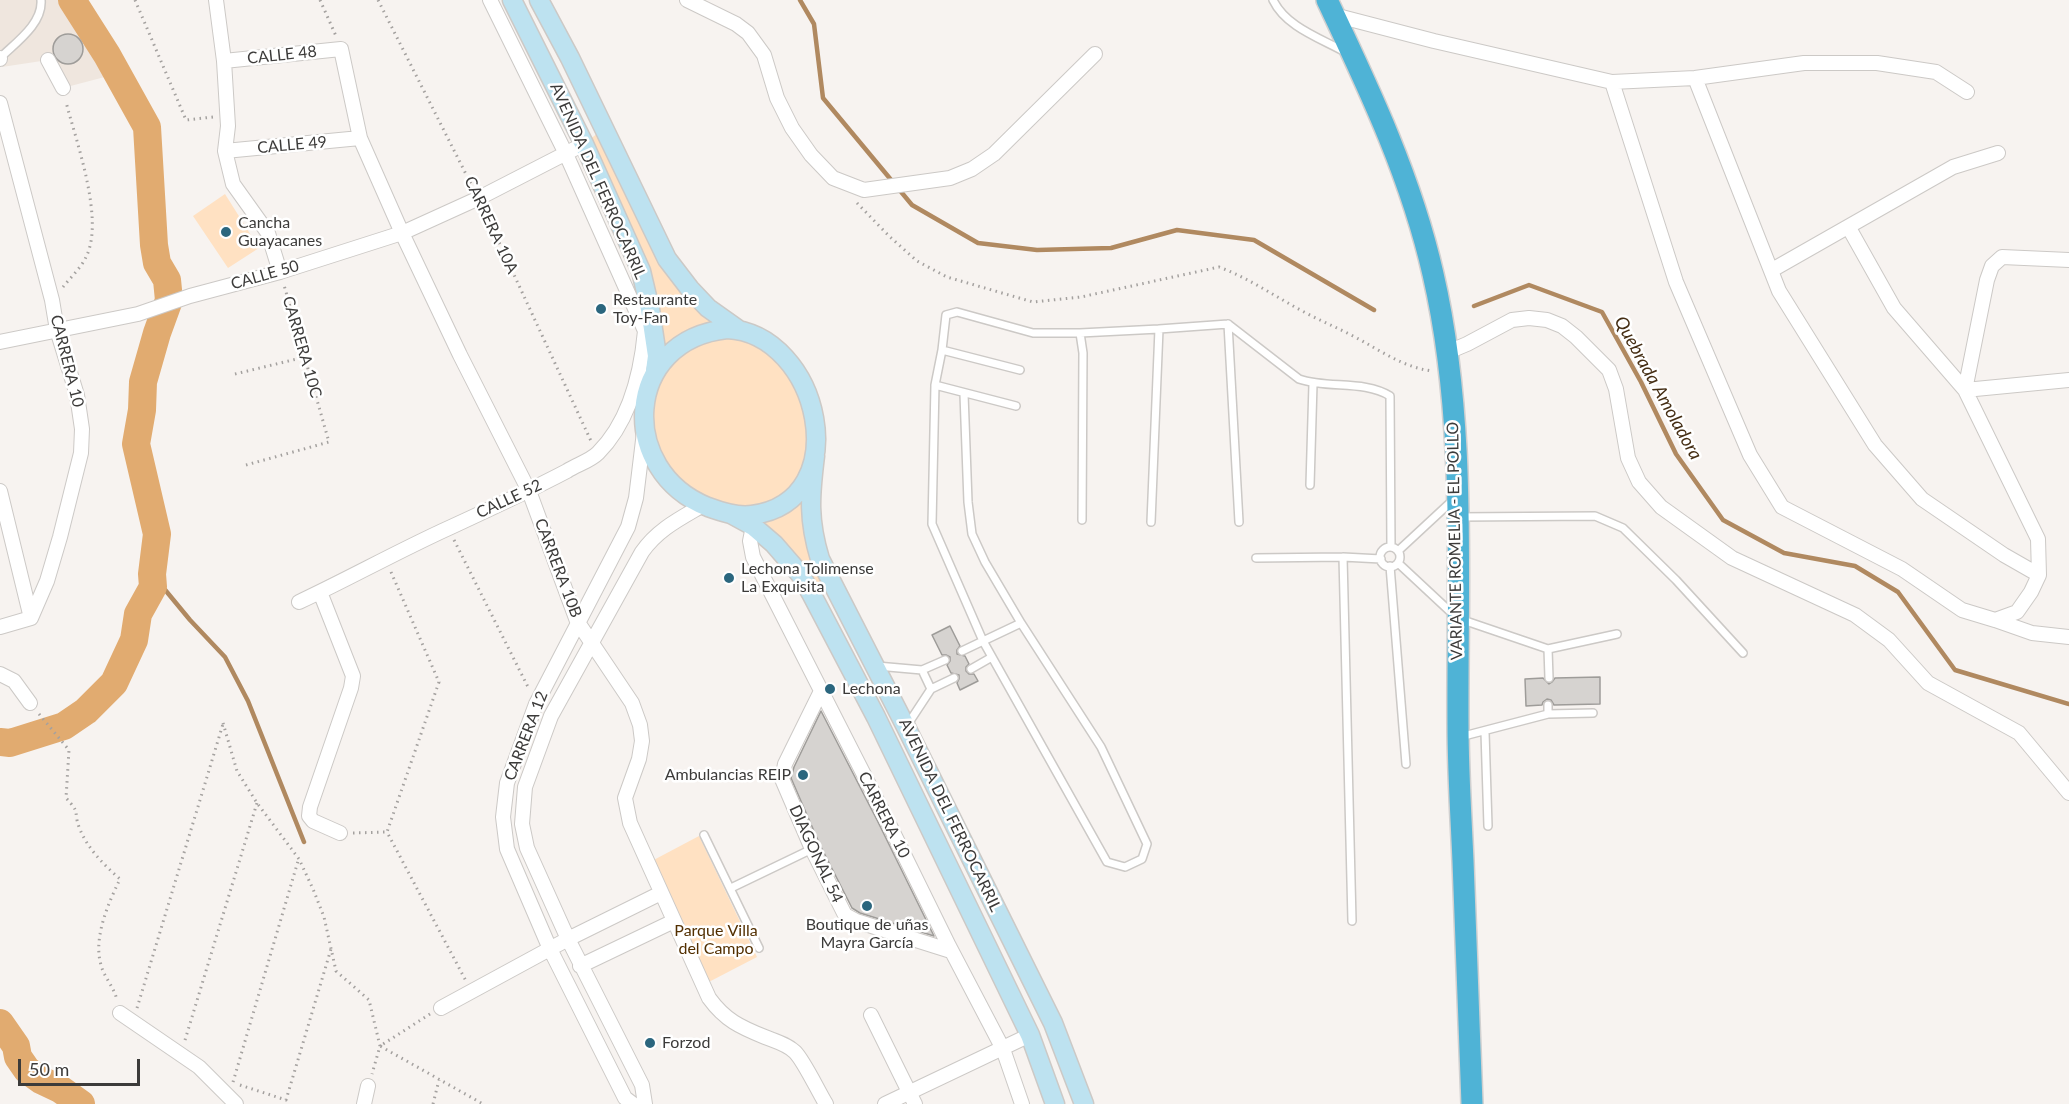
<!DOCTYPE html>
<meta charset="utf-8">
<style>
body{margin:0}
#map{position:relative;width:2069px;height:1104px;overflow:hidden;background:#f7f3f0;font-family:Lato,sans-serif}
canvas{display:block}
.scale{position:absolute;left:18px;top:1059px;width:122px;height:27px;box-sizing:border-box;border:3px solid #3c3b3a;border-top:0;padding-left:8px;font-size:18px;line-height:21px;white-space:nowrap;color:#3c3b3a;-webkit-text-stroke:4px #fff;paint-order:stroke}
</style>
<div id="map">
<canvas width="2069" height="1104"></canvas>
<div class="scale">50 m</div>
</div>
<script>
const context = document.querySelector('canvas').getContext('2d');
context.lineJoin = 'round';
function fillPath(path, color) { context.fillStyle = color; context.fill(path, 'evenodd'); }
function stroke(path, color, width, dash) { context.strokeStyle = color; context.lineWidth = width; context.lineCap = dash ? 'butt' : 'round'; context.setLineDash(dash || []); context.stroke(path); }
function drawText(font, color, halo, rows, align = 'center') {
  context.font = font + ' Lato,sans-serif'; context.lineWidth = 5; context.setLineDash([]); context.textBaseline = 'middle'; context.strokeStyle = halo; context.fillStyle = color; for (const [text, x, y, turn = 0] of rows) {
    context.save(); context.translate(x, y); context.rotate((+turn || 0) * Math.PI / 180); context.textAlign = isNaN(turn) ? turn : align; if (halo) context.strokeText(text, 0, 0); context.fillText(text, 0, 0); context.restore();
  }
}
fillPath(new Path2D(`
 M0,0H72L107,55L116,74L63,88L48,60L2,67L0,59Z`), '#efe6de');
fillPath(new Path2D(`
 M603,129L676,273L758,338L809,397V499L831,585L812,595L788,559L703,505L652,453L650,309L584,144Z
 M225,194L259,248L228,268L193,216Z
 M699,836L757,957L703,985L648,863Z`), '#ffe1c2');
stroke(new Path2D(`
 M800,0L814,24L823,98L912,205L978,243L1037,250L1111,248L1177,230L1254,240L1374,310
 M1474,306L1529,285L1602,312L1641,382L1676,454L1723,520L1784,553L1855,566L1898,592L1955,670L2069,704
 M152,574L190,620L225,657L248,701L304,842`), '#b08960', 4.5);
stroke(new Path2D(`
 M0,742L10,743L64,726L86,711L114,683L134,640L138,614L153,587L152,574L157,534L136,444L142,410L143,382L157,333L169,300L167,280L157,263L154,245L147,127L107,55L72,0
 M0,1023L16,1046L18,1057L27,1070L41,1080L60,1089L81,1104`), '#e1ab70', 28);
const building = new Path2D(`
 M53 49a15 15 0 1 1 30 0a15 15 0 1 1-30 0Z
 M950,626L960,646L957,650V654L965,656L969,664L966,667V671L969,674H974L978,681L960,690L957,683L959,679V675L951,673L947,665L950,661V657L946,655H942L932,635Z
 M1600,677V704L1554,705L1551,700L1547,699L1543,702L1542,705L1526,706L1525,679L1543,678L1549,684L1552,682L1555,678Z
 M821,711L877,820L934,936L860,913L852,908L820,845L791,778L794,767Z`);
fillPath(building, '#d6d3d0');
stroke(building, '#9e9c99', 1.5);
const service = new Path2D(`
 M1273,0C1286,27 1320,38 1345,52
 M0,58C15,43 43,24 41,0
 M1228,324L1299,379C1328,389 1364,380 1390,396L1391,547
 M1159,329L1228,324L1239,522
 M1080,333L1159,329L1151,522
 M942,350L1020,370
 M935,385L1016,406
 M1310,485L1313,384
 M1459,517L1595,516L1623,528L1676,580L1743,653
 M1380 557a10 10 0 1 1 20 0a10 10 0 1 1-20 0Z
 M1398,551L1453,500
 M1256,558L1343,557
 M1398,563L1457,618L1548,649L1549,678
 M1390,566L1406,764
 M1021,623L1101,747L1147,844L1142,859L1125,867L1107,862L983,641L932,524L935,385L942,350L946,315L957,312L1033,333H1080L1083,353L1082,520
 M1548,649L1617,634
 M962,651L1021,623L985,562L972,534L968,502L964,394
 M877,666L922,670L945,660
 M971,669L992,657
 M922,670L931,689
 M1548,714L1593,713
 M908,724L931,689L954,678
 M1485,732L1488,826
 M1460,737L1548,714V705
 M704,835L759,948
 M731,888L812,849
 M1352,921L1343,557L1381,559`);
const minor = new Path2D(`
 M216,0L224,61L228,126L225,151L233,184L268,233L280,272
 M687,0L736,24L748,33L764,55L777,98L792,128L811,155L833,178L864,190L950,178L972,169L994,154L1095,54
 M1334,15L1434,41L1612,82L1695,78L1804,63H1877L1936,72L1967,92
 M0,59V58
 M48,60L63,88
 M224,61L341,49L360,138L402,233L460,355L529,491L577,621L632,703L640,725L642,741L639,759L625,798L630,823L709,998C725,1020 740,1027 765,1037C775,1041 787,1044 795,1052C804,1061 818,1091 826,1104
 M1695,78L1779,291L1875,445L1922,499L2004,555L2039,575
 M1612,82L1676,282L1750,455L1782,507L1902,569L1962,610L1995,620L2017,612L2031,592L2039,575L2038,539L1965,390L1894,308L1849,228
 M0,103L52,300L57,330L77,395L82,429L81,453L60,537L47,581L31,618
 M225,151L360,138
 M1772,270L1953,167L1998,153
 M0,342L138,314L190,296L280,272L402,233L479,198L584,144
 M1448,352L1467,344L1512,320L1529,318L1547,320L1562,326L1576,337L1609,370L1616,389L1628,458L1639,482L1661,507L1732,558L1855,615L1889,640L1928,683L2019,733L2069,793
 M1965,390L1987,280L1992,266L2002,257L2069,260
 M1965,390L2069,380
 M0,491L31,618
 M753,526L750,541L753,557L885,816L949,946L1003,1049L1022,1104
 M320,592L353,676L351,688L310,807L309,816L313,821L340,833
 M299,602C350,578 400,550 451,527C490,509 529,491 567,471C576,465 590,461 598,453C630,421 641,374 645,331L566,154L490,0
 M1995,620L2032,633L2069,637
 M0,627L31,618
 M0,674L14,681L30,703
 M821,691L785,764L782,779L812,849L845,915L856,921L951,951
 M580,966L674,921
 M441,1008L568,939L661,893
 M120,1013L199,1067L236,1104
 M871,1015L915,1104
 M364,1104L368,1086
 M633,1104L625,1098L550,949L507,849L503,817L507,783L536,704L628,527L636,498L644,432
 M645,1104L642,1085L568,939L527,848L522,824L525,787L551,716L642,552C658,529 681,518 703,505
 M885,1104L1030,1035`);
const secondary = new Path2D(`
 M512,0L584,144L641,271L650,309L657,356L655,371
 M539,0L570,58L667,259L690,289L708,308L739,330
 M727,329C820,333 858,501 752,515C737,517 722,512 708,507C617,471 623,340 727,329Z
 M815,456C810,496 808,520 820,559L906,727L1053,1023L1084,1104
 M731,514L753,526L774,544L800,574L812,595L876,717L1030,1035L1055,1104`);
const trunk = new Path2D(`
 M1327,0C1369,89 1411,177 1433,274C1467,421 1457,575 1458,725C1458,770 1461,816 1463,861C1466,942 1469,1023 1472,1104`);
stroke(service, '#ccc9c6', 10);
stroke(minor, '#ccc9c6', 16);
stroke(secondary, '#ccc9c6', 21);
stroke(trunk, '#d0d0d0', 24);
stroke(new Path2D(`
 M135,0L186,120L213,117
 M320,0L336,36
 M378,0L472,186
 M857,203L889,236L917,261L947,277L1033,302L1081,297L1219,267C1251,279 1277,298 1308,314C1323,322 1338,328 1353,336C1380,350 1402,367 1432,371
 M484,210L591,441
 M63,287C70,278 81,268 86,257C105,220 76,141 66,102
 M235,374L305,357
 M246,465L329,442L284,285
 M454,540L528,687
 M391,572L439,682L387,832L466,981
 M39,714L69,750L66,798C81,814 73,810 79,827C87,848 103,864 120,879C108,904 93,938 101,965C104,977 114,987 117,1000
 M223,723L237,771L257,803L299,859L313,889L324,917L336,971L369,1000L380,1046L372,1074
 M353,833L387,832
 M137,1008L223,724
 M430,1014L380,1046L483,1104
 M185,1040L257,803
 M233,1082L298,861
 M240,1085L286,1100L331,949
 M433,1104L439,1080`), '#a4a19f', 3, [1.5, 4.5]);
stroke(service, '#fff', 7);
stroke(minor, '#fff', 14);
stroke(secondary, '#bde2f0', 18);
stroke(trunk, '#4fb3d6', 21);
for (const [x, y, r, color] of [
 [226,232,6,"#2b667e"],
 [601,309,6,"#2b667e"],
 [729,578,6,"#2b667e"],
 [830,689,6,"#2b667e"],
 [803,775,6,"#2b667e"],
 [867,906,6,"#2b667e"],
 [650,1043,6,"#2b667e"]
]) { const dot = new Path2D(); dot.arc(x, y, r, 0, 2 * Math.PI); context.fillStyle = color; context.fill(dot); stroke(dot, '#fff', 2); }
drawText('16px', '#3c3b3a', '#fff', [
 ["CALLE 48",282,55,-6],
 ["CALLE 49",292,145,-5],
 ["AVENIDA DEL FERROCARRIL",598,181,66],
 ["CARRERA 10A",491,225,65],
 ["CALLE 50",265,275,-16],
 ["CARRERA 10C",302,347,74],
 ["CARRERA 10",67,361,76],
 ["CALLE 52",509,499,-25],
 ["VARIANTE ROMELIA - EL POLLO",1455,541,-91],
 ["CARRERA 10B",558,568,69],
 ["CARRERA 12",526,736,-69],
 ["CARRERA 10",884,815,63],
 ["AVENIDA DEL FERROCARRIL",950,815,64],
 ["DIAGONAL 54",816,854,65]
]);
drawText('16px', '#3c3b3a', '#fff', [
 ["Cancha",238,223],
 ["Guayacanes",238,241],
 ["Restaurante",613,300],
 ["Toy-Fan",613,318],
 ["Lechona Tolimense",741,569],
 ["La Exquisita",741,587],
 ["Lechona",842,689],
 ["Ambulancias REIP",791,775,"right"],
 ["Boutique de uñas",867,925,"center"],
 ["Mayra García",867,943,"center"],
 ["Forzod",662,1043]
], 'left');
drawText('16px', '#522f00', '#fff', [
 ["Parque Villa",716,931],
 ["del Campo",716,949]
]);
drawText('italic 18px', '#452e14', '#fff', [
 ["Quebrada Amoladora",1658,388,61]
]);
</script>
